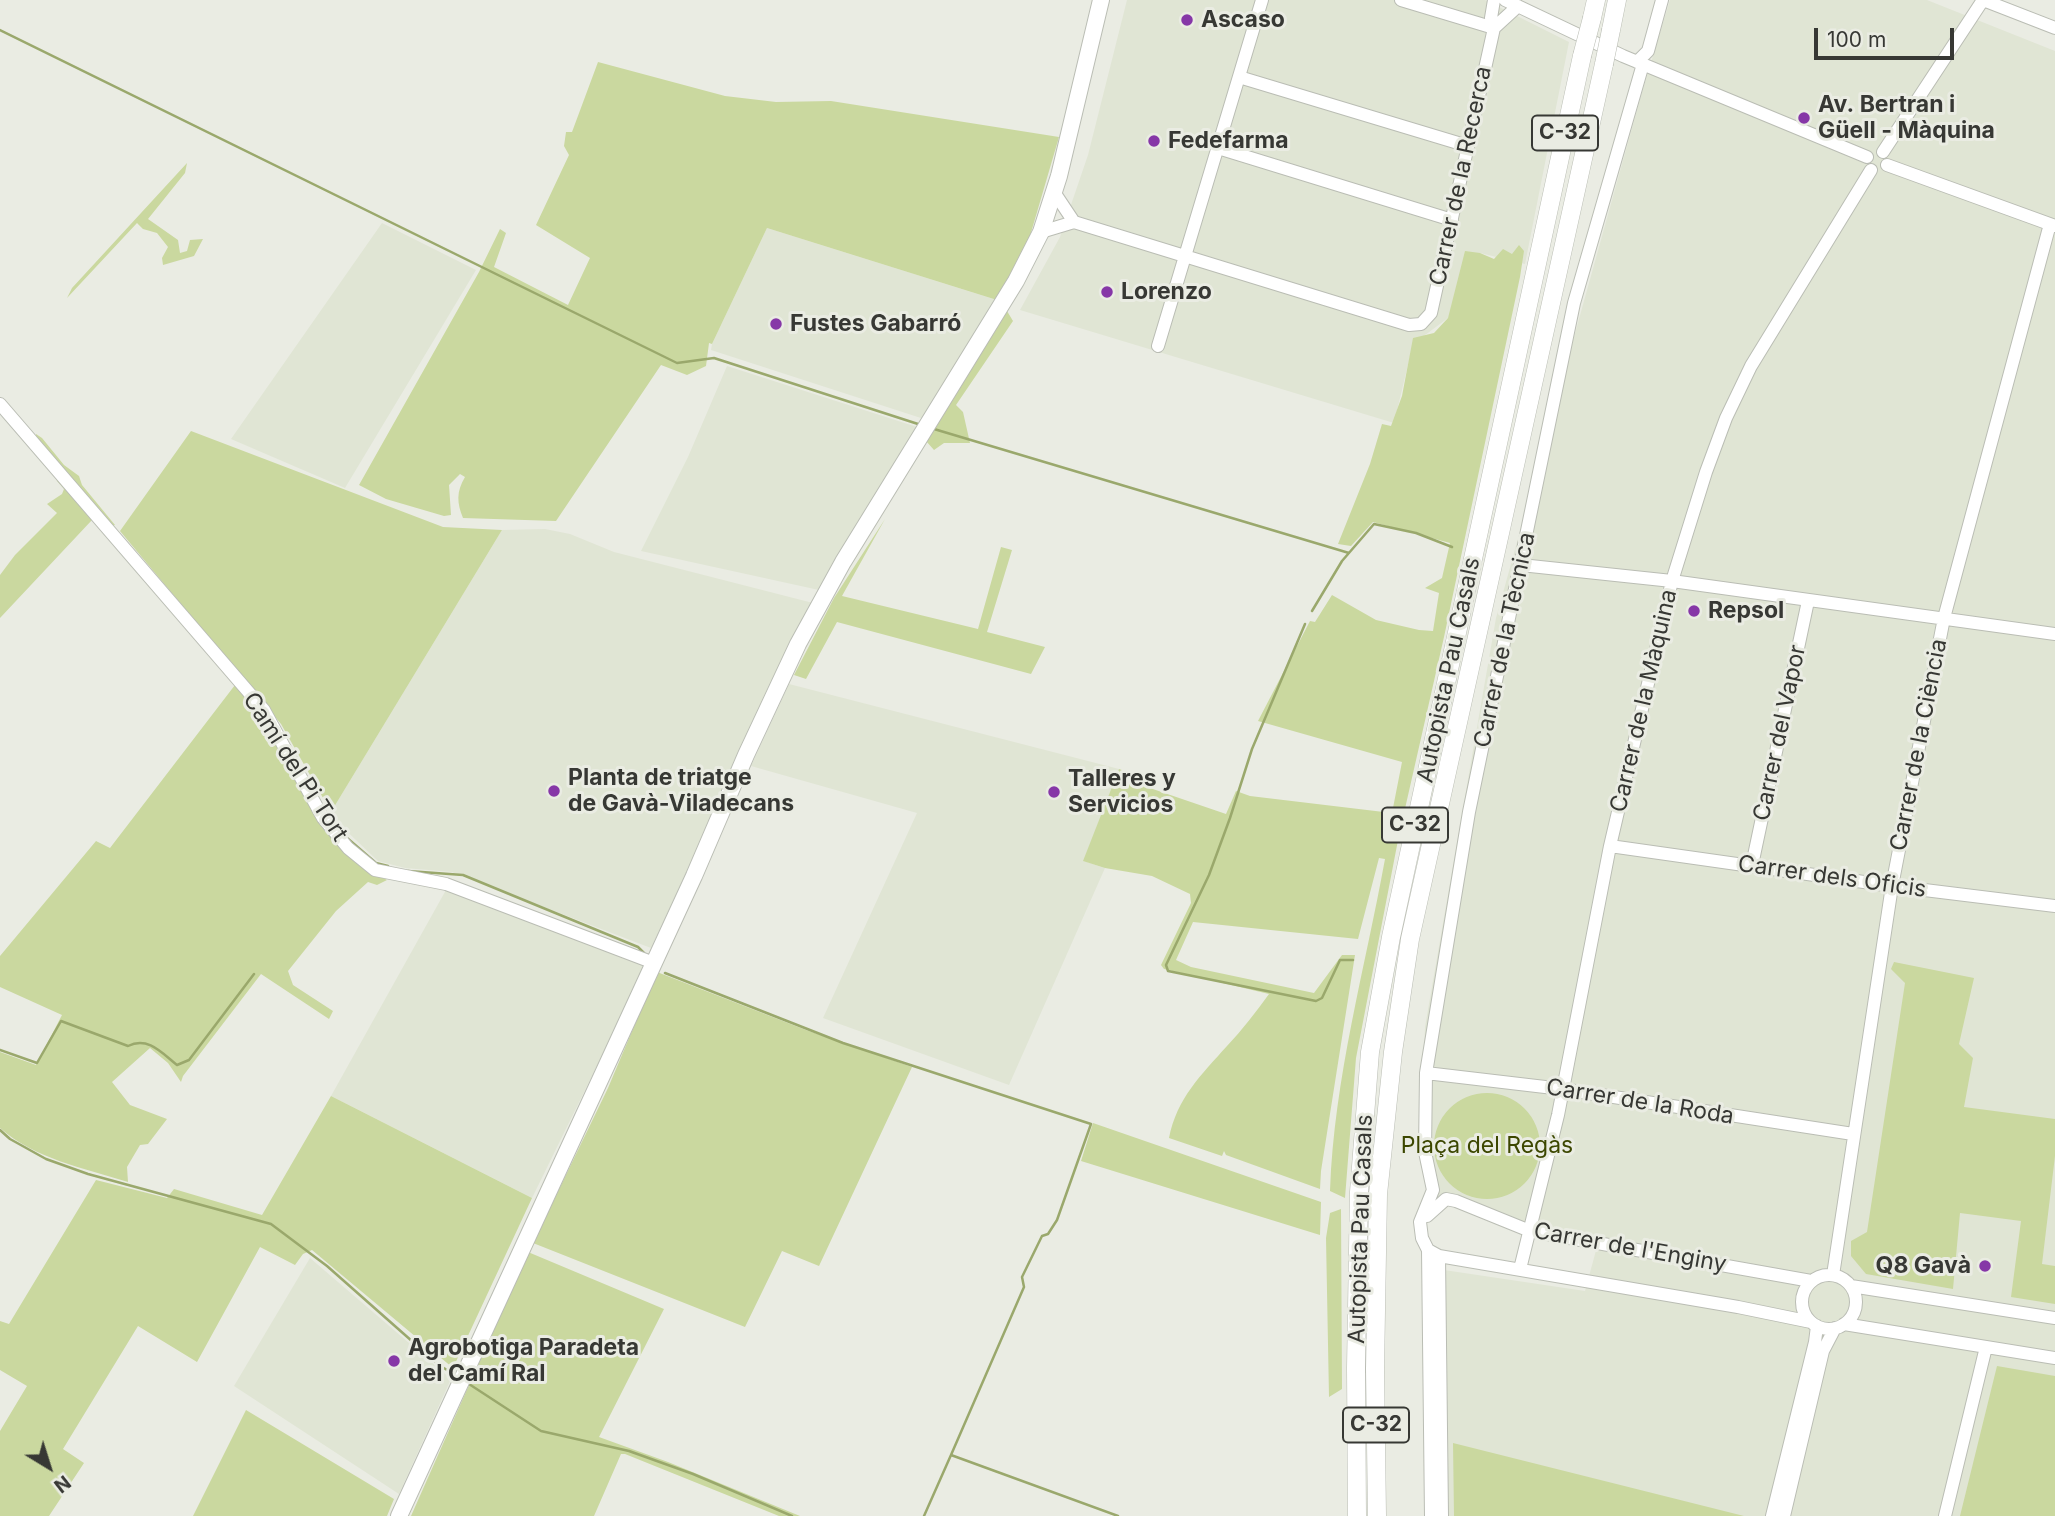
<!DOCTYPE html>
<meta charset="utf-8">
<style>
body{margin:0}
#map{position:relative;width:2055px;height:1516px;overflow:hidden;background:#eaece3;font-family:Inter,sans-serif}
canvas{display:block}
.north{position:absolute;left:14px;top:1432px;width:70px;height:70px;-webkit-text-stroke:5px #eaece3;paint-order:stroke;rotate:142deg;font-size:19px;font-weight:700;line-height:28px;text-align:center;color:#373834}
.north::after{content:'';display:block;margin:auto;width:24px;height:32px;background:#373834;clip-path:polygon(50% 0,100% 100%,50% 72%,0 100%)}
.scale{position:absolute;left:1814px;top:28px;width:140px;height:32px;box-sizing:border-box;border:4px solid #373834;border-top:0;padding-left:9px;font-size:21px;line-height:24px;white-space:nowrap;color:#373834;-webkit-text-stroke:5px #eaece3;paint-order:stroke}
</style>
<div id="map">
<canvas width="2055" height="1516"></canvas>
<div class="north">N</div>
<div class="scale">100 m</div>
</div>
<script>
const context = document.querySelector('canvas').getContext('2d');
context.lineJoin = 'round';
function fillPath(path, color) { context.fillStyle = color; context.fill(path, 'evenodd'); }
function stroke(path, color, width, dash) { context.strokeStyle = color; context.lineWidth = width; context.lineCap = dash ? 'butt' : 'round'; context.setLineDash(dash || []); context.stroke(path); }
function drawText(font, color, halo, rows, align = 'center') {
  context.font = font + ' Inter,sans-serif'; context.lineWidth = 6; context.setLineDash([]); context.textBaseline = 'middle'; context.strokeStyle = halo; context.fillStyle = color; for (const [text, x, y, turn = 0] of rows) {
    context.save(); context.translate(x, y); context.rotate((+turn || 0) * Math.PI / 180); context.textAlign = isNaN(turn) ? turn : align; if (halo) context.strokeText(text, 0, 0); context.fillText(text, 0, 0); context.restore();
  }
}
fillPath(new Path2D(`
 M1127,0H1485L1569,42L1525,264L1480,253L1448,318L1413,344L1394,423L1020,310L1060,237L1088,155Z
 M1670,0H1927L2055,51V1516H1447L1444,1270L1585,1291L1598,1243L1530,1231L1456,1201L1432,1210L1433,1190L1420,1164L1425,1027L1496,618L1642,92Z
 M382,223L476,270L345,488L231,439Z
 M767,228L997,300L924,419L711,350L712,344Z
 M727,366L917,427L819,590L641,551L688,457Z
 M545,529L570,534L614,552L813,603L651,948L452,872L405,868L378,861L337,822L331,812L502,530Z
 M789,684L1119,769L1084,861L1105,868L1009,1085L823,1018L917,813L751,766Z
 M446,890L646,966L532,1198L331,1096Z
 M310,1258L451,1379L399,1494L234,1386Z`), '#e0e5d4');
fillPath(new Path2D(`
 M598,62L725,96L776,102L831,101L1059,137L1030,236L997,300L767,228L712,344L709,343L706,366L687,375L661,365L556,521L463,518C457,503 456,492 465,477L460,474L449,485L451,515L444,516L386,499L359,485L479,272L500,229L506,233L494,267L568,305L590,258L536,225L569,155L564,146L566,132H572Z
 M187,163L185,173L148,219L178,240L180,253L187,251L190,240L203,239L194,256L163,265L162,258L168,247L157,233L143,229L137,223L67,298L72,288Z
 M1519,245L1524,251L1520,277L1444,637L1399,835L1356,1058L1345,1198L1330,1191C1334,1078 1365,969 1385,859L1379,858L1358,939L1193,922L1176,960L1191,967L1314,993L1342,955H1355L1321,1171L1320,1189L1226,1155L1224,1151L1222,1156L1169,1138C1177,1098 1201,1075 1227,1046C1242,1030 1256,1012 1269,994L1164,969L1161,965L1191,903L1190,894L1152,876L1105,868L1083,861L1119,769L1144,778V786L1226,814L1236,791L1250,796L1392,813L1402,762L1258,721L1310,621L1315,622L1332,595L1376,620L1419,630L1433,631L1439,593L1425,588L1442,578L1450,543L1373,522L1351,546L1338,544L1370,464L1382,424L1391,426L1402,396L1413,338L1434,333L1448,318L1465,251L1480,253L1494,259L1503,249L1512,254Z
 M1007,311L1013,321L956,405L963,412L970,443H944L934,450L926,441Z
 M191,431L443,527L502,530L331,812L281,724L120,531Z
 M36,434L42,438L64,465L79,476L82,485L115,525L110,527L35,439Z
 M56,475L92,520L0,618V575L15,555L57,513L47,504L62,494L64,489L57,481Z
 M885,519L842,596L978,629L1001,547L1012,550L987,632L1045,647L1031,674L837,622L806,679L794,675L834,598Z
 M235,685C251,705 266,725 278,748C301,789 319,835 359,864C368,870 378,875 387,880L377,885L368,882L336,911L288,971L293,985L333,1011L329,1019L261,974L183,1076L181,1082L168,1063L150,1048L112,1082L130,1105L167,1119L148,1144L140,1145L127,1167L128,1182C84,1168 35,1159 0,1128V1052L36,1065L62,1015L0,987V956L96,841L110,848Z
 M1894,962L1974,978L1959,1044L1973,1058L1964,1107L2055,1119V1156L2042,1264L2055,1266V1304L2011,1297L2021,1221L1960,1213L1953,1289L1866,1274L1851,1256V1241L1867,1232L1905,983L1891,969Z
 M657,972L806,1030L912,1067L819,1266L782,1251L745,1327L533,1243L608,1088Z
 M1434 1146a53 53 0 1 1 106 0a53 53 0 1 1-106 0Z
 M331,1096L532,1198L453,1368L312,1250L303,1254L295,1265L260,1247L197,1362L138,1326L63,1449L84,1463L49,1516H0V1431L27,1386L0,1370V1321L9,1324L96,1180L167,1198L174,1189L262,1215Z
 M1093,1123L1321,1202L1320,1235L1081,1161Z
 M1341,1209L1342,1389L1329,1397L1326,1238L1330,1213Z
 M528,1252L664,1309L599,1437L668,1462L800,1516H779L625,1454H621L594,1516H411Z
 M1997,1366L2055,1376V1516H1960Z
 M246,1410L394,1499L387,1516H193Z
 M1453,1443L1744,1516H1454Z`), '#cad89f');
stroke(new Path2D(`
 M0,30L677,363L714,358L918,424
 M934,429L1349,553
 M1312,611L1342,561L1374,524L1416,533L1452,547
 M1305,624L1252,749L1230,818L1209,875L1166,965L1168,971L1316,1001L1322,998L1340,960H1353
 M346,837L376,863L388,866
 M408,871L463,875L638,947L644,953
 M665,973L843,1043L1091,1124L1057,1220L1048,1234L1042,1236L1022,1277L1024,1287L951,1455L1118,1516
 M0,1050L37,1063L61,1021L128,1046C148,1036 162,1053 177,1065L189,1060L254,974
 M0,1130L10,1139L46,1159L88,1174L271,1224L327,1266L439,1365L455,1375
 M469,1384L541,1431L629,1451L693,1474L792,1516
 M924,1516L951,1455`), '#9aa86c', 2.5);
const minor = new Path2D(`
 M1401,0L1494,28
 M1505,0L1623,56L1867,157
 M1983,0L2055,28
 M1494,28L1518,6
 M1637,62L1648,51L1662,0
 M1239,77L1468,146
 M1218,148L1452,220
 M1883,152L1983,0
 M1887,165L2055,226
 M1054,192L1074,222
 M1041,232L1074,222L1409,325L1421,324L1431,313L1494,28L1491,18L1494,0
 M1158,346L1262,0
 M0,404L264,710L323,818L348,848L375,870L446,884L654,963
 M1521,565L1672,581L2055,634
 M1610,846L1892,886L2055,906
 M1752,865L1808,601
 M1426,1073L1562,1089L1853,1134
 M1427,1216L1446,1199L1456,1201L1530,1231L1811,1281
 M1420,1222L1433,1190L1425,1152L1426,1073L1469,812L1574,303L1643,64
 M1420,1222L1422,1238L1428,1250L1431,1516
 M1428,1250L1439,1256L1738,1307L1811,1322
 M1439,1256L1442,1516
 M1520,1269L1558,1115L1610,846L1672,581L1706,472L1726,418L1751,366L1871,170
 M1833,1275L1892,886L1944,618L2050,224
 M1802 1302a27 27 0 1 1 54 0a27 27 0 1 1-54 0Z
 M1851,1286L2055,1318
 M1844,1324L2055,1358
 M1772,1516L1815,1342L1817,1326
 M1784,1516L1823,1351L1835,1328
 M1945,1516L1986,1347`);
const major = new Path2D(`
 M399,1516L694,876L746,755L798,644L843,562L1016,281L1041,232L1059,176L1101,0`);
const highway = new Path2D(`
 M1592,18L1596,0
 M1611,30L1617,0
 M1357,1516L1356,1368L1359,1192L1370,1052L1391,937L1582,56
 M1377,1516L1375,1369L1378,1194L1393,1052L1410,939L1604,64`);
stroke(minor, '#babdb4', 14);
stroke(major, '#babdb4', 18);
stroke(highway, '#babdb4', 19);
stroke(minor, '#fff', 12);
stroke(major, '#fff', 16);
stroke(highway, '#fff', 18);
const highwayBridge = new Path2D(`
 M1582,56L1592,18
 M1604,64L1611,30`);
stroke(highwayBridge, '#babdb4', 19, []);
stroke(highwayBridge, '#fff', 18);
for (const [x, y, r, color] of [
 [1187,20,7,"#8637a7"],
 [1804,118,7,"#8637a7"],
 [1154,141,7,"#8637a7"],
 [1107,292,7,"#8637a7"],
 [776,324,7,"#8637a7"],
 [1694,611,7,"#8637a7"],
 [554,791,7,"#8637a7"],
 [1054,792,7,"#8637a7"],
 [1985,1266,7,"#8637a7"],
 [394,1361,7,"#8637a7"]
]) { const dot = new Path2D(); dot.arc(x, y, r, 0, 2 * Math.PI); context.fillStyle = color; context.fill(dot); stroke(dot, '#eaece3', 2.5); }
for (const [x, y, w] of [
 [1565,133,66],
 [1415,825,66],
 [1376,1425,66]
]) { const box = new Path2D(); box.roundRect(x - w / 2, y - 17.5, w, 35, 5); context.fillStyle = '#eaece3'; context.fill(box); stroke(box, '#373834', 2); }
drawText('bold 21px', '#373834', null, [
 ["C-32",1565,133],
 ["C-32",1415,825],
 ["C-32",1376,1425]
]);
drawText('bold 23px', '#373834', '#eaece3', [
 ["Ascaso",1201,20],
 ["Av. Bertran i",1818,105],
 ["Güell - Màquina",1818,131],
 ["Fedefarma",1168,141],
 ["Lorenzo",1121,292],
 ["Fustes Gabarró",790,324],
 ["Repsol",1708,611],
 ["Planta de triatge",568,778],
 ["de Gavà-Viladecans",568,804],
 ["Talleres y",1068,779],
 ["Servicios",1068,805],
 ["Q8 Gavà",1971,1266,"right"],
 ["Agrobotiga Paradeta",408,1348],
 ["del Camí Ral",408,1374]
], 'left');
drawText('23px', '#373834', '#eaece3', [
 ["Carrer de la Recerca",1461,176,-78],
 ["Carrer de la Tècnica",1505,640,-78],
 ["Autopista Pau Casals",1449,670,-78],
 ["Carrer de la Màquina",1644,701,-77],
 ["Carrer del Vapor",1780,733,-78],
 ["Carrer de la Ciència",1919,745,-79],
 ["Camí del Pi Tort",295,767,57],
 ["Carrer dels Oficis",1832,877,8],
 ["Carrer de la Roda",1640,1102,9],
 ["Autopista Pau Casals",1361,1229,-88],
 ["Carrer de l'Enginy",1630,1248,10]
]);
drawText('23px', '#3c4700', '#eaece3', [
 ["Plaça del Regàs",1487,1146]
]);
</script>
